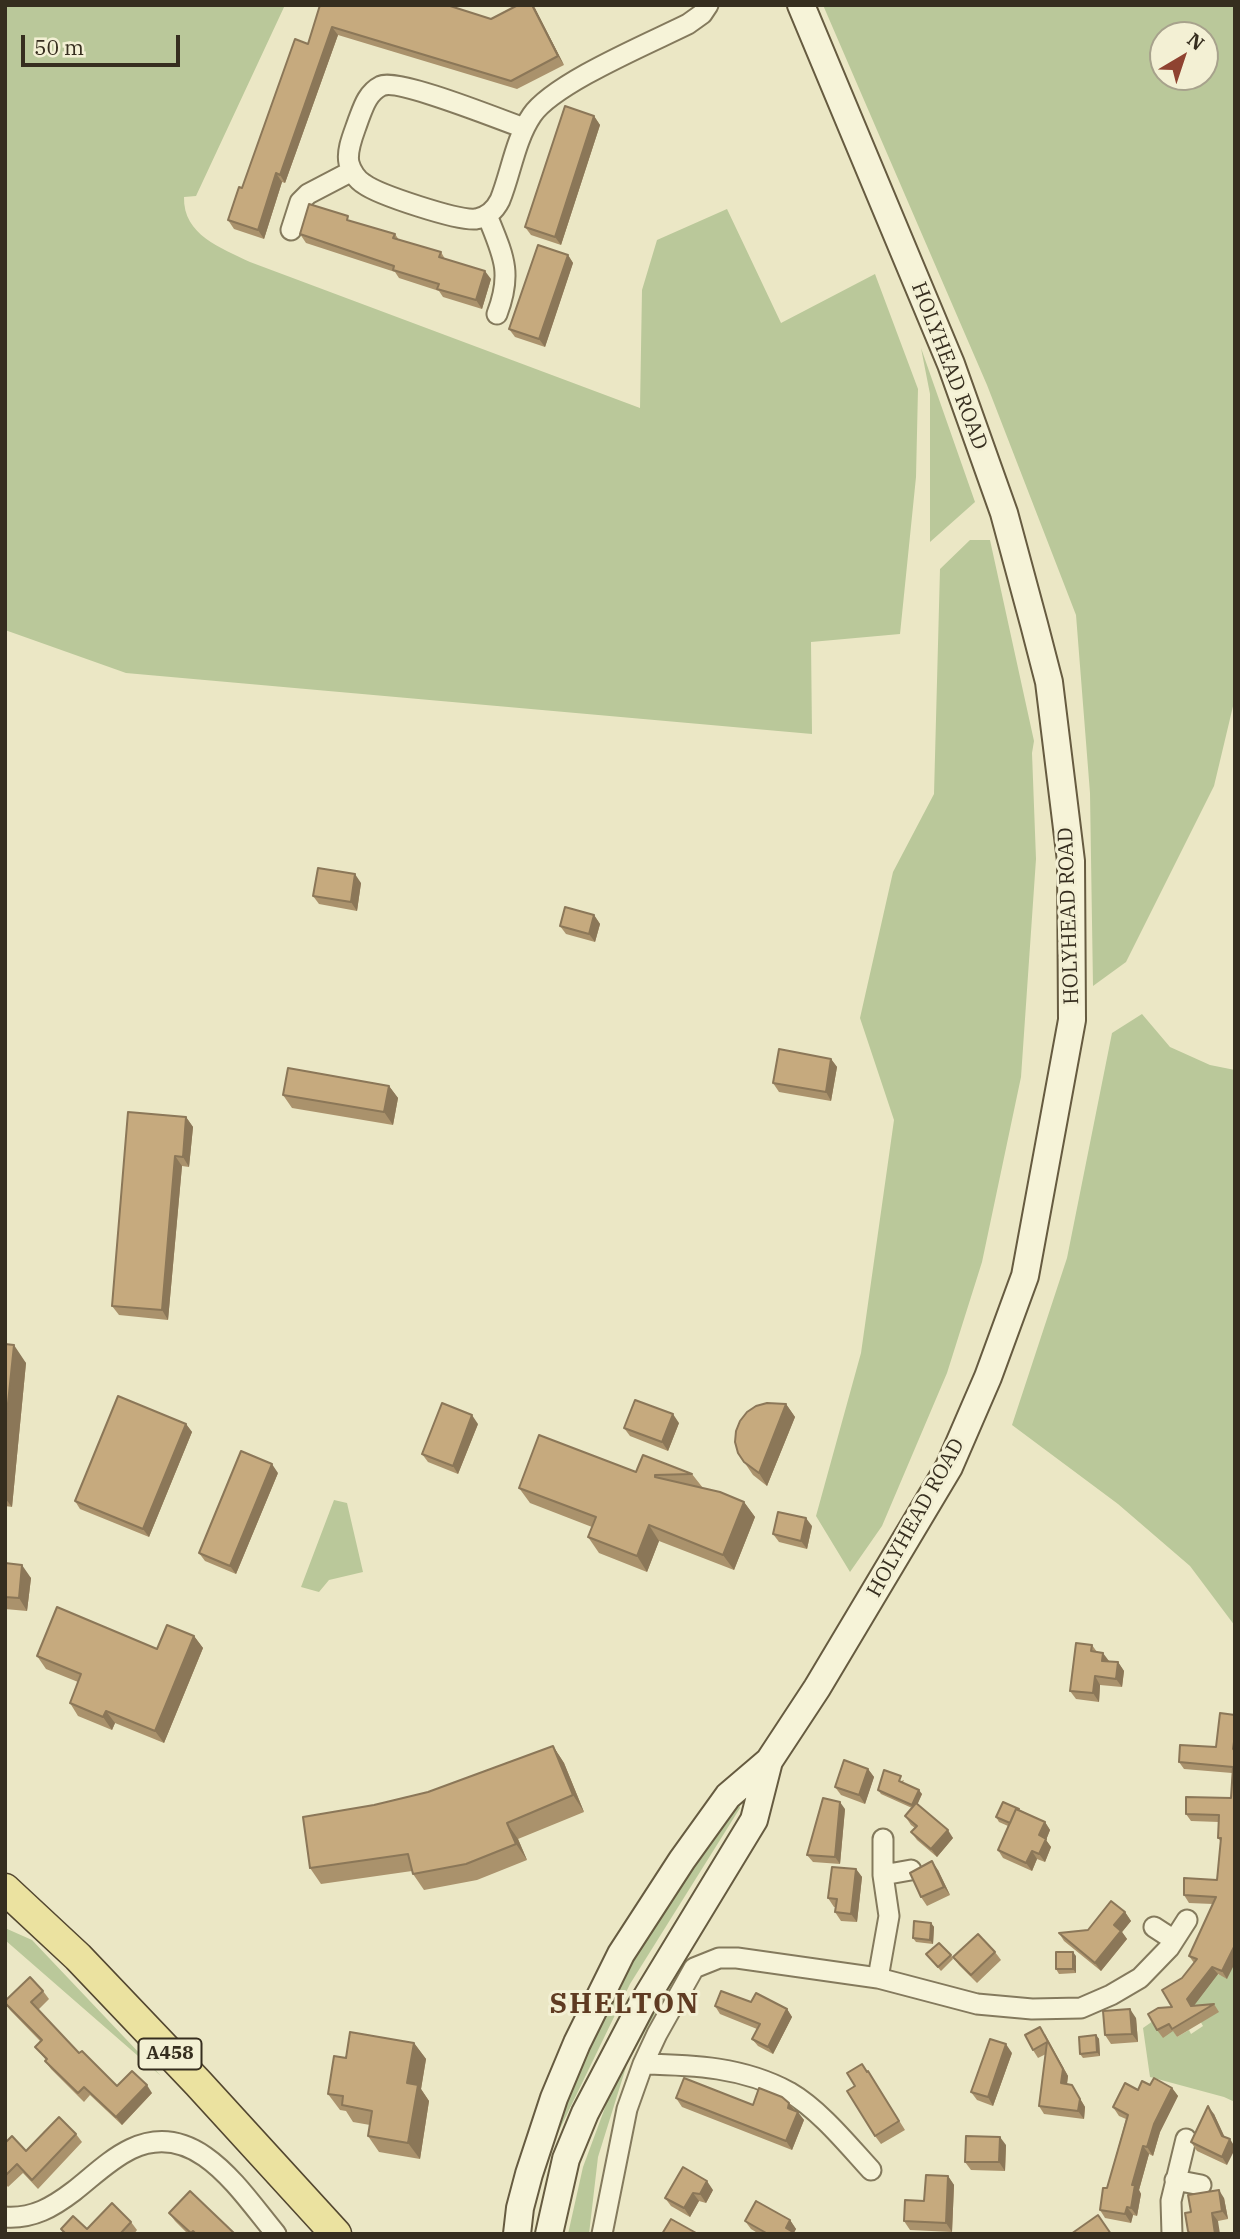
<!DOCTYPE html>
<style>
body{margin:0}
#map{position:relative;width:1240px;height:2239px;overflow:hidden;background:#ebe7c5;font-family:"IBM Plex Serif",serif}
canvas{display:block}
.frame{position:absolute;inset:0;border:7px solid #362e1f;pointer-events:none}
.north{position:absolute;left:1149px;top:21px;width:70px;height:70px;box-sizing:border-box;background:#f3f0d4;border:2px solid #a7a28c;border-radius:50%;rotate:39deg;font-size:19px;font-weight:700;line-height:28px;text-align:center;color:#362e1f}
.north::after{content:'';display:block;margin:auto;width:24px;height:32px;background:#8f4331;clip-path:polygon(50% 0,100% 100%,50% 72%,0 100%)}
.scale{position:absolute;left:21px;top:35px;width:159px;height:32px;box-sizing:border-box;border:4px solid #362e1f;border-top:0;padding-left:9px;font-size:21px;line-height:24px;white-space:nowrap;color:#362e1f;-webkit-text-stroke:5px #f3f0d4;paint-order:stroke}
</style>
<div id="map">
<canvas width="1240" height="2239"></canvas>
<div class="frame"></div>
<div class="north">N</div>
<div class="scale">50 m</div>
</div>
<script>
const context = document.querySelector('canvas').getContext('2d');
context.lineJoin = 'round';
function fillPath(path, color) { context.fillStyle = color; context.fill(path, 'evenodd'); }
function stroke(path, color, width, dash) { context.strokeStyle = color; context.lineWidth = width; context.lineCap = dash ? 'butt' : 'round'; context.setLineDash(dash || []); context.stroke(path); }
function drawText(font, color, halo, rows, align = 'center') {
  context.font = font + ' "IBM Plex Serif",serif'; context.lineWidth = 6; context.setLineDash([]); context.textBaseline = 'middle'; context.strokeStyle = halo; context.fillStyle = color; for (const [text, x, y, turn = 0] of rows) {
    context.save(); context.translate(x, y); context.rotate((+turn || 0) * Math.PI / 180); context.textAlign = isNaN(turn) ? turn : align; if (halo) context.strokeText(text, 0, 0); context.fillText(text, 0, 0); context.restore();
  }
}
fillPath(new Path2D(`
 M5,5H285L196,196L184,197C183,235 221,248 250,262L640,408L642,290L657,240L727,209L781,323L875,274L918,389L916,477L900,634L811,642L812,734L126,673L5,630Z
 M823,5H1235L1234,702L1214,786L1126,962L1093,986L1090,793L1076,615L987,385ZM1163,35H1205V77H1163Z
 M921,348L975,502L930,542V394Z
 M970,540H990L1034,741L1032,753L1036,859L1021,1077L982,1262L947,1373L882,1526L850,1572L816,1516L861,1353L894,1120L860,1018L893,872L934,794L940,569Z
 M1142,1014L1170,1047L1210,1065L1235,1070V1626L1190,1566L1118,1504L1012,1425L1067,1258L1112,1033Z
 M334,1500L347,1503L363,1572L329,1580L319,1592L301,1587Z
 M739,1802L740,1808L630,1984L553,2143V2120L612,1992L686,1870Z
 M5,1928L32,1940L161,2076L5,1940Z
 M686,1941L689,1953L627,2064L598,2157L589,2234H568L583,2167L623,2059Z
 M1235,1957V2102L1224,2097L1150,2077L1143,2028L1153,2021L1174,2031L1177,2037L1189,2030L1191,2034L1203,2026L1182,1989L1215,1973L1227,1978Z`), '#bac89a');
const street = new Path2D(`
 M524,128C501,120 398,78 381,86C367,93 363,108 358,121C354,133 346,150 349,163C351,171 357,180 364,184C379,195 458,221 476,219C488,217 495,210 500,200C511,173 515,140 532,115C554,83 650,43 688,24L702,14L708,5
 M487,215C503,255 513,272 497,314
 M291,230L300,202L308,194L352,171
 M883,1875L911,1870
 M1154,1927L1174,1940
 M878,1978L889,1916L883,1875V1839
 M643,2064C694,2065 743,2067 789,2092C820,2110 848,2145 871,2170
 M1175,2180L1201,2185
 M5,2217C33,2219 53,2207 74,2191C92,2177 110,2159 131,2149C196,2118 240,2191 276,2234
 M602,2234L627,2109L643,2064L657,2034L694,1968L719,1958H737L878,1978L977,2004L1032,2009L1081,2008L1111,1995L1140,1978L1169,1948L1187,1920
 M1172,2234L1171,2201L1186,2139`);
const secondary = new Path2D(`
 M517,2234L520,2208L529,2174L554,2098L577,2043L621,1954L682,1860L728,1796L769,1761L817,1688L949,1467L988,1377L1025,1276L1072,1020L1071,861L1049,682L1034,624L1004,513L951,364L801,5
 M549,2234L566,2159L585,2113L641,2006L754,1820L769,1761`);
const primary = new Path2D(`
 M5,1889L78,1957L198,2083L336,2234`);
stroke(street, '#847a5d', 23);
stroke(secondary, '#665b40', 30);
stroke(primary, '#534730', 33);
stroke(street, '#f6f3d8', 19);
stroke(secondary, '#f6f3d8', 26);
stroke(primary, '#ebe2a0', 30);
fillPath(new Path2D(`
 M320,5L491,19L518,5H533L564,65L517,89L338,35L285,183L282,182L264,239L234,229L228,220L308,44Z
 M594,116L600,125L561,245L531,235L525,227Z
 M351,221L395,234L399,240L441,252L445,259L491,279L482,309L443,297L439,291L399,278L395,272L306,243L300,234Z
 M568,255L573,263L545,347L515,337L509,329Z
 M361,883L357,911L319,904L313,896Z
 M594,915L600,924L595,942L566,934L560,926Z
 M831,1059L837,1067L831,1101L779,1092L773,1083Z
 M389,1086L398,1098L393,1125L292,1108L283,1095Z
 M186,1117L193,1127L189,1167L182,1166L168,1320L119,1315L112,1306Z
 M5,1344L26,1363L12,1507L5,1506Z
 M786,1404L795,1417L767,1486L753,1475L738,1453Z
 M679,1423L668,1451L630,1436L624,1428Z
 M186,1424L192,1432L149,1537L80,1509L75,1501Z
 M478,1424L458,1474L428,1462L422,1454Z
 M636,1472L692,1474L703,1488L744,1502L755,1517L734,1570L659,1541L647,1572L599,1553L588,1537L592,1527L530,1503L519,1488Z
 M278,1473L236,1574L205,1561L199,1553Z
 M812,1526L807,1549L779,1542L773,1534Z
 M5,1563L31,1578L27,1611L5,1609Z
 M194,1636L203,1648L164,1743L115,1723L112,1730L78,1716L70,1703L78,1682L46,1669L37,1656L157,1649Z
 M1092,1645L1097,1652L1109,1661L1118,1662L1124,1671L1122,1687L1100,1685L1099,1702L1076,1699L1070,1691Z
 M1235,1715L1227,1979L1218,1974L1193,2006L1214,2004L1219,2012L1177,2037L1173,2031L1163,2038L1157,2030L1172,2007L1182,1978L1194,1963L1189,1956L1213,1904L1189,1903L1184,1895L1217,1880L1221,1842L1218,1838L1219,1822L1191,1821L1186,1814L1231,1798L1232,1773L1184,1769L1179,1762L1216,1747Z
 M553,1746L564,1763L584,1812L518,1839L527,1860L477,1880L424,1890L413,1874L412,1871L321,1884L310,1868L374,1805L428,1792Z
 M868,1769L874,1777L865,1804L841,1795L835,1787Z
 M904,1780L903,1782L922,1794L917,1804L953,1838L937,1857L917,1840L911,1832L915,1828L911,1825L905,1816L912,1808L881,1794L878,1790Z
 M845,1809L840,1864L813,1862L807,1855Z
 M1020,1810L1045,1822L1050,1830L1046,1840L1051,1847L1045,1862L1037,1859L1032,1871L1003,1858L998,1850L1008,1826L999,1822L996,1817Z
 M856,1869L862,1877L857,1922L841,1921L835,1912L836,1907H834L828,1898Z
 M938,1870L950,1895L927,1906L921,1897Z
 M1125,1912L1131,1921L1122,1932L1127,1939L1101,1971L1064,1941L1059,1933L1088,1930Z
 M931,1923L934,1927L933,1944L916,1942L913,1938Z
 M995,1952L1001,1960L977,1983L959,1965L953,1957Z
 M926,1954L951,1955L953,1959L941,1971Z
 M1076,1956V1973L1059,1974L1056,1969Z
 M43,1991L49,1999L38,2010L79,2053L117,2086L152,2093L122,2125L90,2095L84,2102L51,2069L45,2061L46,2060L35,2047L40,2041L10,2010L5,2003Z
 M751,2002L787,2009L792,2017L773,2054L758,2046L752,2039L757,2029L720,2014L715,2006Z
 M1136,2018L1138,2042L1111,2044L1105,2035Z
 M1045,2034L1068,2076L1067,2084L1072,2085L1085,2107L1084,2119L1044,2114L1039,2106L1046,2054L1038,2058L1033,2050Z
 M1096,2035L1099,2039L1100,2056L1083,2058L1080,2054Z
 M414,2043L426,2059L421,2089L429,2101L420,2159L379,2152L368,2136L370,2125L353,2122L346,2111L340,2110L328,2094L346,2058Z
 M1012,2053L993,2106L977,2100L971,2092Z
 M862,2064L874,2080L905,2130L881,2144L875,2136L855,2086Z
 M1150,2085L1172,2088L1178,2096L1160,2132L1153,2156L1149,2154L1139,2190L1141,2194L1137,2216L1133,2215L1131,2223L1105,2218L1100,2210L1107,2188L1126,2119L1119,2116L1113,2107L1138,2090Z
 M676,2098L753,2105L789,2103L804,2120L792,2150L682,2107Z
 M1214,2114L1224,2137L1227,2165L1197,2151L1191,2142Z
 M76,2134L82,2142L38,2189L23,2173L8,2187L5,2183V2143L26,2151Z
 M1006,2145L1005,2171L971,2170L965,2162Z
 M948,2176L954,2185L952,2232L910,2230L904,2221Z
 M713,2190L706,2203L699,2201L690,2217L671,2206L665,2198Z
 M1224,2198L1228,2219L1218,2221L1191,2212Z
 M169,2213L235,2234H188L175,2221Z
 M790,2220L796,2229L794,2233L796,2234H759L751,2229L745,2221Z
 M131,2222L137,2230L134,2234H64L61,2229H87Z`), '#aa926c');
fillPath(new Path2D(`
 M532,5L535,8L564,65L558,56Z
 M332,27L338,35L285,183L280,175Z
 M594,116L600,125L561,245L555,237Z
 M276,173L282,182L264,239L258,230Z
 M568,255L573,263L545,347L539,339Z
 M485,271L491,279L482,309L476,300Z
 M355,874L361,883L357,911L351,902Z
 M594,915L600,924L595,942L589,934Z
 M831,1059L837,1067L831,1101L826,1092Z
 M389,1086L398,1098L393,1125L384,1112Z
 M186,1117L193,1127L189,1167L183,1157Z
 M175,1156L182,1166L168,1320L162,1310Z
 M14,1345L26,1363L12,1507L5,1498V1432Z
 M786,1404L795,1417L767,1486L759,1473Z
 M673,1414L679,1423L668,1451L662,1442Z
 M472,1415L478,1424L458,1474L453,1466Z
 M186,1424L192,1432L149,1537L143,1529Z
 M272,1464L278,1473L236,1574L230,1566Z
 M744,1502L755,1517L734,1570L723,1555Z
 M806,1518L812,1526L807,1549L801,1541Z
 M649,1525L659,1541L647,1572L637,1556Z
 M22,1565L31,1578L27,1611L19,1598Z
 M194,1636L203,1648L164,1743L155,1731Z
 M1103,1653L1109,1661H1102Z
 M1118,1662L1124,1671L1122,1687L1116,1679Z
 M1095,1676L1100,1685L1099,1702L1093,1693Z
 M106,1711L115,1723L112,1730L103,1717Z
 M553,1746L564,1763L584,1812L573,1795Z
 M868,1769L874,1777L865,1804L859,1795Z
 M919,1790L922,1794L915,1810L912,1805Z
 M840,1802L845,1809L840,1864L835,1857Z
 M1045,1822L1050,1830L1046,1840L1051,1847L1045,1862L1039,1854V1835Z
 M507,1823L518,1839L527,1860L516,1844Z
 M948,1830L953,1838L937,1857L931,1849Z
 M1032,1851L1037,1859L1032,1871L1026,1863Z
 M932,1861L938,1870L950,1895L944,1887Z
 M856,1869L862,1877L857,1922L851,1914Z
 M1125,1912L1131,1921L1122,1932L1127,1939L1101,1971L1095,1963L1114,1925Z
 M931,1923L934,1927L933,1944L930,1940Z
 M1235,1945V1963L1227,1979L1222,1971Z
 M1073,1952L1076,1956V1973L1073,1969Z
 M1212,1967L1218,1974L1193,2007L1196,2013L1187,1999Z
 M787,2009L792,2017L773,2054L768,2047Z
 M1130,2009L1136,2018L1138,2042L1132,2034Z
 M1040,2027L1068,2076L1066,2091L1061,2083L1063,2069Z
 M1096,2035L1099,2039L1100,2056L1097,2052Z
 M414,2043L426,2059L421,2089L429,2101L420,2159L408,2143L407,2083Z
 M1006,2044L1012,2053L993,2106L988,2097Z
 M147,2085L152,2093L122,2125L116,2117Z
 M1072,2085L1085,2107L1084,2119L1078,2111Z
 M1172,2088L1178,2096L1160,2132L1153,2156L1147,2147L1154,2124Z
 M789,2103L795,2111L788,2108Z
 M1208,2106L1214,2114L1228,2144L1230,2139L1235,2147V2149L1227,2165L1222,2157V2136Z
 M798,2112L804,2120L792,2150L786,2141Z
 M1000,2137L1006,2145L1005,2171L999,2162Z
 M1143,2146L1149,2154L1139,2190L1141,2194L1137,2216L1131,2208L1132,2185Z
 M948,2176L954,2185L952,2232L946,2223Z
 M707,2181L713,2190L706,2203L700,2194Z
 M1219,2190L1224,2198L1228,2219L1222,2211Z
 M693,2193L699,2201L690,2217L684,2208Z
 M1127,2207L1133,2215L1131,2223L1125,2214Z
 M1212,2213L1218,2221L1220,2234H1215Z
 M790,2220L796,2229L793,2234L786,2228Z`), '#8b7758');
const building = new Path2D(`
 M320,5H447L491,19L518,5H532L558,56L511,81L332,27L280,175L276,173L258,230L228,220L239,187L242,188L295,39L308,44Z
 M565,106L594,116L555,237L525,227Z
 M309,204L348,216L347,220L395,234L393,238L441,252L439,257L485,271L476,300L437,289L439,284L393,270L394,266L300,234Z
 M538,245L568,255L539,339L509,329Z
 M318,868L355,874L351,902L313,896Z
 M565,907L594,915L589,934L560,926Z
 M779,1049L831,1059L826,1092L773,1083Z
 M288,1068L389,1086L384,1112L283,1095Z
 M128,1112L186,1117L183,1157L175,1156L162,1310L112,1306Z
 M5,1344L14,1345L5,1432Z
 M118,1396L186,1424L143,1529L75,1501Z
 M635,1400L673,1414L662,1442L624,1428Z
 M442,1403L472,1415L453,1466L422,1454Z
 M767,1403L786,1404L759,1473L744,1462L738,1453L735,1442L736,1431L740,1421L747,1412L756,1406Z
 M539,1435L636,1472L643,1455L692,1474L655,1475V1477L720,1492L744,1502L723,1555L649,1525L637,1556L588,1537L596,1517L519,1488Z
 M241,1451L272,1464L230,1566L199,1553Z
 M778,1512L806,1518L801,1541L773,1534Z
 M5,1563L22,1565L19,1598L5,1597Z
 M57,1607L157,1649L167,1625L194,1636L155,1731L106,1711L103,1717L70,1703L81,1674L37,1656Z
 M1076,1643L1092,1645L1091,1651L1103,1653L1102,1661L1118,1662L1116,1679L1095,1676L1093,1693L1070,1691Z
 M1220,1713L1235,1715V1735L1233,1749L1235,1750V1945L1222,1971L1212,1967L1187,1999L1191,2006L1214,2004L1172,2029L1169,2024L1157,2030L1148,2014L1158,2008L1172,2007L1162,1990L1182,1978L1197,1959L1189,1956L1216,1897L1184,1895V1878L1217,1880L1221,1838H1218L1219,1815L1186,1814V1797L1231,1798L1233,1767L1179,1762L1180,1745L1216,1747Z
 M553,1746L573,1795L507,1823L516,1844L466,1864L413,1874L408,1854L310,1868L303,1817L374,1805L428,1792Z
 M844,1760L868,1769L859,1795L835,1787Z
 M884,1770L901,1776L899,1781L919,1790L912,1805L878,1790Z
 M823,1798L840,1802L835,1857L807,1855Z
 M1003,1802L1019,1809L1018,1810L1016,1809L1010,1823L996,1817Z
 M916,1803L948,1830L931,1849L911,1832L917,1826L905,1816Z
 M1016,1809L1045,1822L1039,1835L1046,1839L1039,1854L1032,1851L1026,1863L998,1850Z
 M932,1861L944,1887L921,1897L910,1873Z
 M832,1867L856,1869L851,1914L835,1912L837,1899L828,1898Z
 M1111,1901L1125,1912L1114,1925L1121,1931L1095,1963L1059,1933L1088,1930Z
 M914,1921L931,1923L930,1940L913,1938Z
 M978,1934L995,1952L971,1975L953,1957Z
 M939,1943L951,1955L938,1967L926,1954Z
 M1056,1952H1073V1969H1056Z
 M30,1977L43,1991L31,2002L79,2053L82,2051L117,2086L132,2071L147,2085L116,2117L84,2087L78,2093L45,2061L47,2059L35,2047L42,2040L5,2003V2001Z
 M721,1991L751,2002L756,1993L787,2009L768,2047L752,2039L760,2024L715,2006Z
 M1130,2009L1132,2034L1105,2035L1103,2011Z
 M1040,2027L1063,2069L1061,2083L1072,2085L1080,2099L1078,2111L1039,2106L1047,2042L1033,2050L1025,2035Z
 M350,2032L414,2043L407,2083L418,2085L408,2143L368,2136L372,2111L342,2105L343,2096L328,2094L334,2056L346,2058Z
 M1096,2035L1097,2052L1080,2054L1079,2037Z
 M990,2039L1006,2044L988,2097L971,2092Z
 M862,2064L867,2072L868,2071L899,2121L875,2136L847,2091L855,2086L847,2073Z
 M684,2078L753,2105L759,2088L782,2097L789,2103L788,2108L798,2112L786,2141L676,2098Z
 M1154,2078L1172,2088L1154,2124L1147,2147L1143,2146L1132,2185H1135L1131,2208L1127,2207L1125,2214L1100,2210L1103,2188H1107L1128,2115L1113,2107L1125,2083L1138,2090L1142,2081L1150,2085Z
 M1208,2106L1222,2136L1230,2139L1222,2157L1191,2142Z
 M59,2117L76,2134L32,2180L17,2164L5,2176V2143L12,2136L26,2151Z
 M966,2136L1000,2137L999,2162H965Z
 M683,2167L707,2181L700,2194L693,2193L684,2208L665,2198Z
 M926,2175L948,2176L946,2223L904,2221L905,2200L924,2201Z
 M1219,2190L1222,2211L1212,2213L1215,2234H1190L1188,2231L1185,2213L1191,2212L1188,2195Z
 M190,2191L235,2234H196L193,2231L191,2233L169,2213Z
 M756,2201L790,2220L786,2228L796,2234H768L745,2221Z
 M112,2203L131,2222L120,2234H66L61,2229L73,2216L87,2229Z
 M1098,2215L1111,2234H1071Z
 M671,2219L698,2234H662Z`);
fillPath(building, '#c6aa7e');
stroke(building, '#8b7758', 2);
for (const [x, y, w] of [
 [170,2054,63]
]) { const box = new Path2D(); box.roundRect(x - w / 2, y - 15.5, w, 31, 5); context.fillStyle = '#f3f0d4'; context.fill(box); stroke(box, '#362e1f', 2); }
drawText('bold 19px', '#362e1f', null, [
 ["A458",170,2054]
]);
drawText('21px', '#362e1f', '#f3f0d4', [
 ["HOLYHEAD ROAD",949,366,69],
 ["HOLYHEAD ROAD",1069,916,-92],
 ["HOLYHEAD ROAD",916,1518,-61]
]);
context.letterSpacing = '2px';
drawText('bold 28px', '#5f3b22', '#f3f0d4', [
 ["SHELTON",625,2005]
]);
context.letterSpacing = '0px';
</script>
